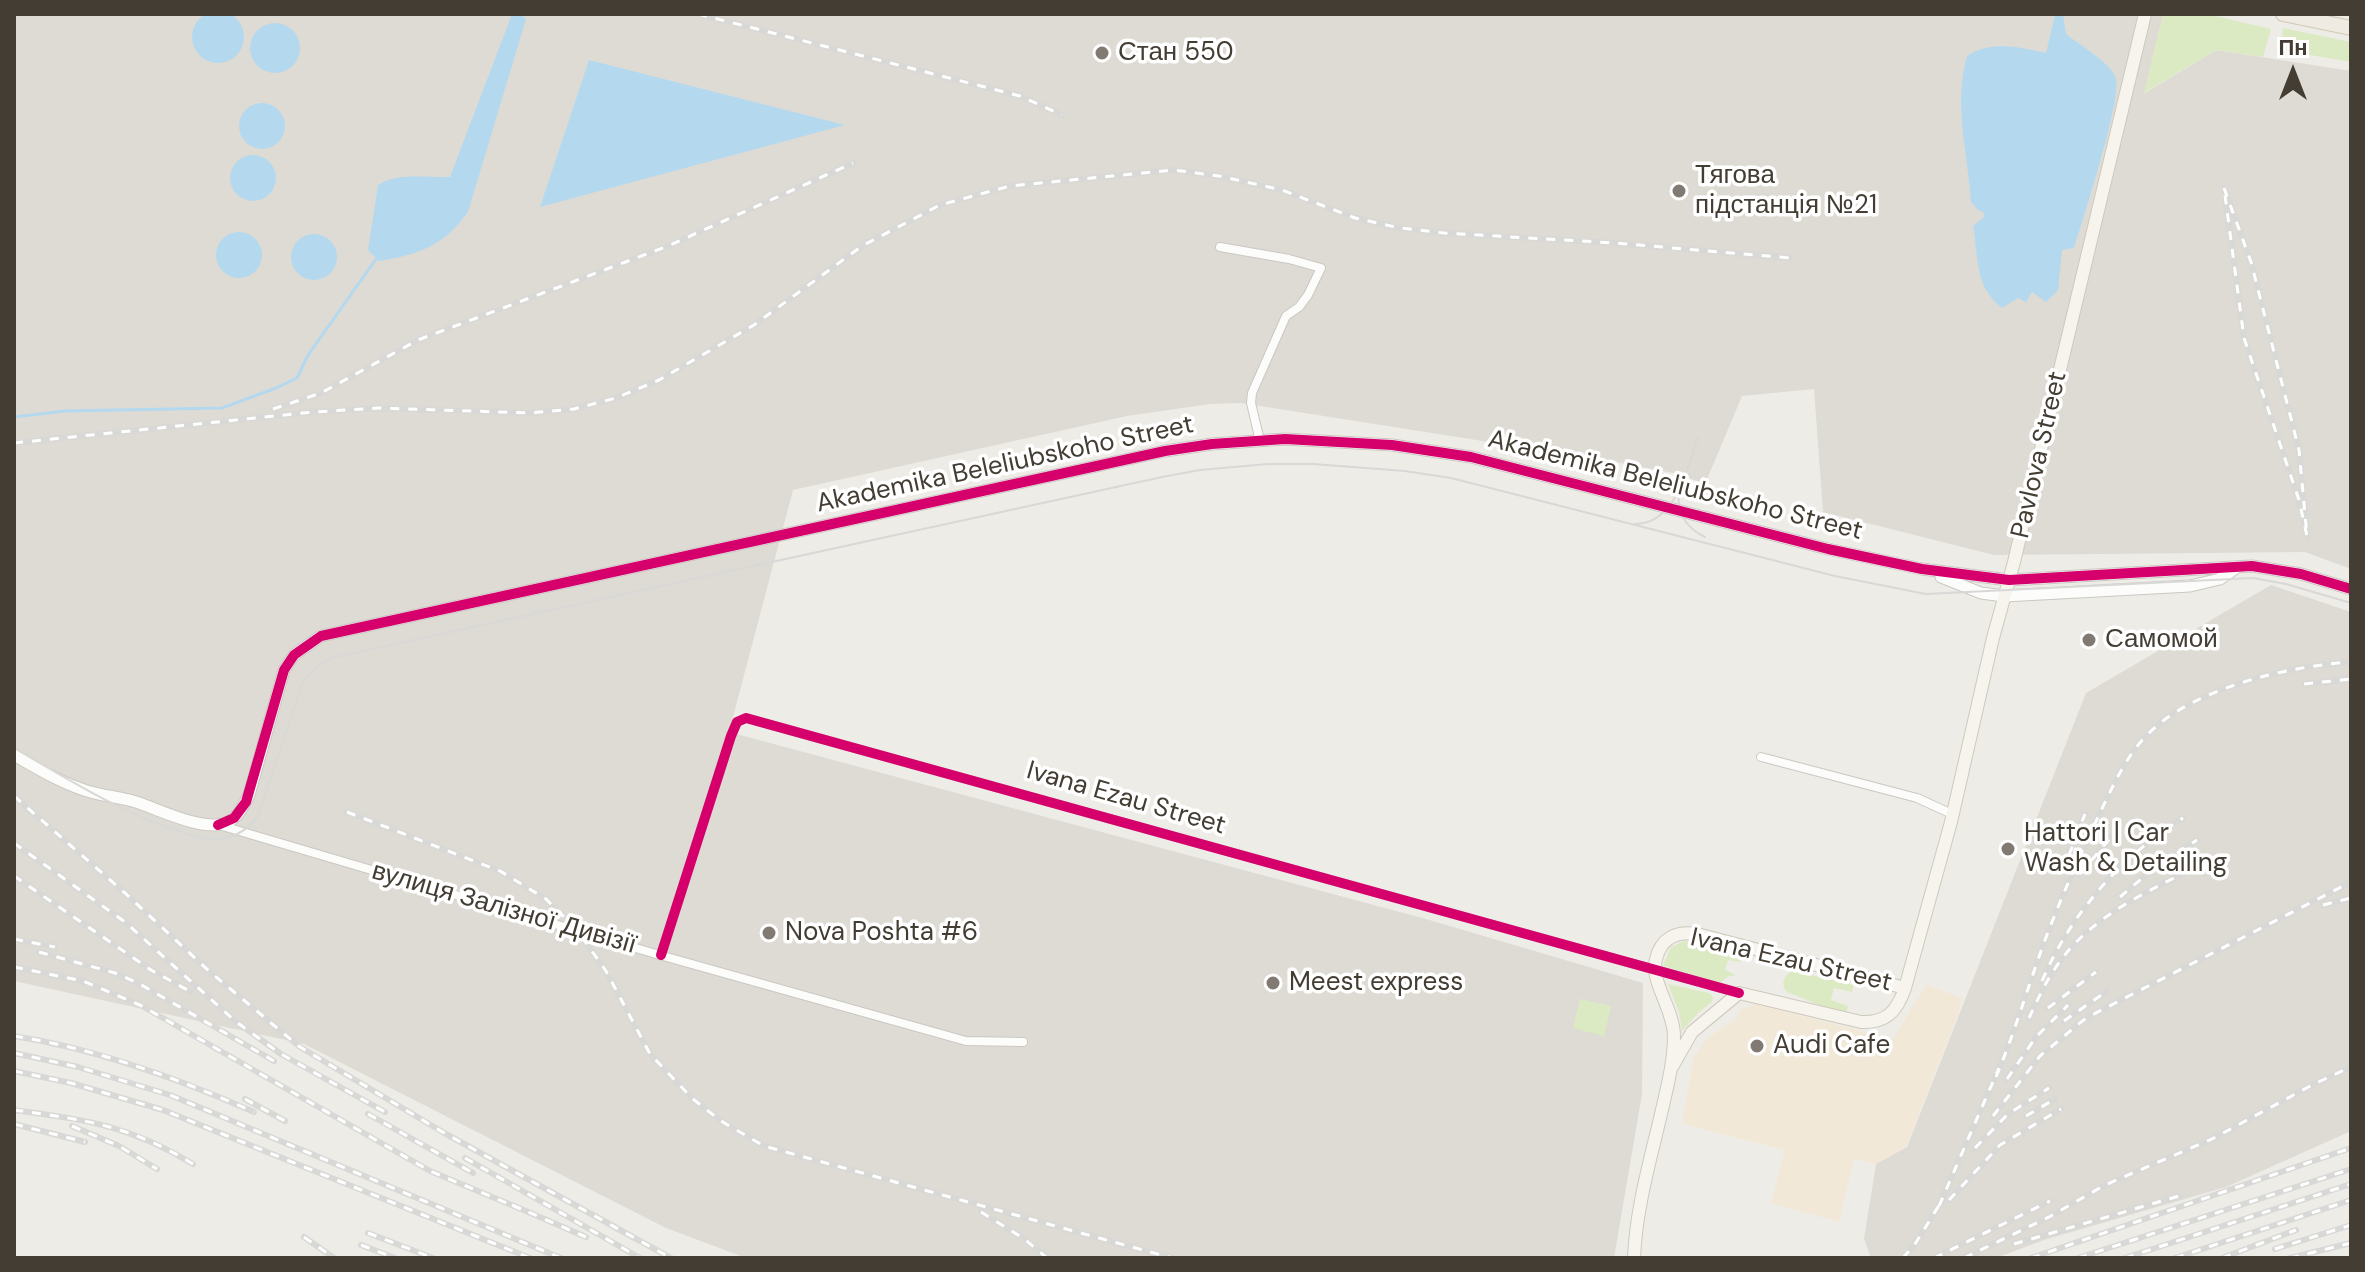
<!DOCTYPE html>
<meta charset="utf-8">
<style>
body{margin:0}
#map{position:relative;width:2365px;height:1272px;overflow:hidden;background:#eeece6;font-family:"DM Sans",sans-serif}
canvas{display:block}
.frame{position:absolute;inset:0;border:16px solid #443d33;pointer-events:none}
.north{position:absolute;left:2253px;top:32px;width:80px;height:80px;-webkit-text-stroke:6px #fff;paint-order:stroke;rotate:0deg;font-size:22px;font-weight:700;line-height:32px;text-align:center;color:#443d33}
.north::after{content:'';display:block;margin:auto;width:28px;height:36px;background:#443d33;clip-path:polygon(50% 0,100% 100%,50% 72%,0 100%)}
</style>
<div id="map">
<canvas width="2365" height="1272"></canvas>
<div class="frame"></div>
<div class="north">Пн</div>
</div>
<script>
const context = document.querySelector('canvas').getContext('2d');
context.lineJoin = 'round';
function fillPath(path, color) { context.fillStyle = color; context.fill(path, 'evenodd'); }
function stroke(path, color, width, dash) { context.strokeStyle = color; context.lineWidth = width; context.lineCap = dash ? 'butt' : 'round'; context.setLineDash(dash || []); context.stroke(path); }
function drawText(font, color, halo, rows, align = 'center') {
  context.font = font + ' "DM Sans",sans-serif'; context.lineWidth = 7; context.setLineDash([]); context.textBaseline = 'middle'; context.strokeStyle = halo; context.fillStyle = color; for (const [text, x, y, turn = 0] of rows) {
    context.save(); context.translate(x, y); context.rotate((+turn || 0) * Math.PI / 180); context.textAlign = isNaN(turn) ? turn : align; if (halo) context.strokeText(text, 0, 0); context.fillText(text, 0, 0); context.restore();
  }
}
fillPath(new Path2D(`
 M1926,985L1962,998L1959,1012L1906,1147L1876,1164L1854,1159L1839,1222L1771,1203L1785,1150L1682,1124L1693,1059L1706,1039L1737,1018L1740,1010L1755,1004L1893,1039Z`), '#f2e8d8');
fillPath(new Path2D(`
 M14,14H2163L2145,93L2216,50L2351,71V569L2305,552L1994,555L1823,512L1814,389L1742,396L1705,484L1678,474L1610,461L1241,403L1210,404L1127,416L793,490L729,732L1426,919L1643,983L1642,1094L1614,1258H746L666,1228L304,1044L14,981Z
 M2271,585L2351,612V1131L2226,1187L2044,1240L1996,1258H1871L1864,1239L1876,1164L1907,1147L2086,693Z`), '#dedbd4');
fillPath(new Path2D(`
 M2163,14H2207L2271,29L2263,57L2216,50L2144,93Z
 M2283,28L2351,42V62L2281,50Z
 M1692,940L1741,957L1740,962L1728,960L1725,970L1736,975L1727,977L1720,983L1663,966L1671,947L1684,941Z
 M1793,971L1854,985L1852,992L1834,988L1831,1000L1848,1006L1846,1013L1822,1006L1787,992C1780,984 1784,975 1793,971Z
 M1668,984L1709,993L1713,997L1712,1002L1699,1012L1682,1031L1679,1012Z
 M1580,999L1611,1006L1604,1036L1573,1028Z`), '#dceac4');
fillPath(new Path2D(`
 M192 37a26 26 0 1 1 52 0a26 26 0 1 1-52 0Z
 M512,14H520L526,19L468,212C444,246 418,255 379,261L368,250L378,185C397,172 428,178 450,177Z
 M2063,14L2066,34C2078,44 2113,64 2116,79C2121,102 2083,219 2074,248L2062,250L2058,290L2046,302L2032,292L2026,302L2018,298L2002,308C1974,286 1979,259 1973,226L1983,218L1984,213L1977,209L1971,202C1968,153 1953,104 1967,56C1989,40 2021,47 2046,53L2055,15Z
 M250 48a25 25 0 1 1 50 0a25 25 0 1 1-50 0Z
 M589,60L845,125L540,207Z
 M239 126a23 23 0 1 1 46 0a23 23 0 1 1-46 0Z
 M230 178a23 23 0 1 1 46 0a23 23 0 1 1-46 0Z
 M216 255a23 23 0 1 1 46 0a23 23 0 1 1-46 0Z
 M291 257a23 23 0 1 1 46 0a23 23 0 1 1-46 0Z`), '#b4d9ef');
stroke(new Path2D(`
 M14,417L65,411L222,408L276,388L297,378L308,355L376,259`), '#b4d9ef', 3);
const minor = new Path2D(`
 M1220,247L1289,259L1321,268L1308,295L1299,307L1286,316L1252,393L1251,403L1260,441
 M1761,757L1917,798L1952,814
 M219,825L656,954L966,1041L1023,1042
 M661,955L731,736L737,722L746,718L1739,993`);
const tertiary = new Path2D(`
 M1941,577L1981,593L2004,596L2190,586L2220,579L2236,568
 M14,755C37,768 61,783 87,791C103,796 120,797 136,802C158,809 203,832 226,823C237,819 244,805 249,795L284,670L294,655L321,636L1165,451L1212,444L1285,439L1392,445L1471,457L1828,549L1922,569L2009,580L2252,566L2301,574L2351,589`);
const secondary = new Path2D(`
 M1672,1067L1692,1032L1739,993L1861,1022C1887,1023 1897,1011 1905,988L1951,822L1993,638L2014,562L2145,14
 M1634,1258C1636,1209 1650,1161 1661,1114C1667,1088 1674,1062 1674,1035C1673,1007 1650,982 1656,959C1661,938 1676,931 1697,934L1905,988`);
const primary = new Path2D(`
 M2283,14L2351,28`);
stroke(minor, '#cbc8c2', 10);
stroke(tertiary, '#cbc8c2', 13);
stroke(secondary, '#cec9bd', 14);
stroke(primary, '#d1c8b3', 16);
stroke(minor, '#fcfcfb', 8);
stroke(tertiary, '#fcfcfb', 11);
stroke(secondary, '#f6f4ed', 12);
stroke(primary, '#f0ebe2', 14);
stroke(new Path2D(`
 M1679,488C1676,510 1684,527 1705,537
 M1635,524C1677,524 1687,467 1698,437
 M14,748C66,778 116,810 173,829C186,833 200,840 215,839C232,839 246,831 257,818L303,682L316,667L331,658L1162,477L1200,470L1268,464H1313L1405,471L1451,478L1835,576L1926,594L2253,578L2286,584L2351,603`), '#d8d8d7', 2);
const rail = new Path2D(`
 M698,14L1020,96L1062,115
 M2224,188L2251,262L2299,450L2307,536L2299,500L2244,338Z
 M273,409L321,393L418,340L668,246L853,163
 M14,443L313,412L379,408L529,413L574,409L616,398L659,380L754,325L862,246L940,205L1010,186L1174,170L1219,176L1282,190L1355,218L1400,228L1444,233L1615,243L1790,258
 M2304,684L2351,679
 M14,796L125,893L210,972L300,1047L446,1134L671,1258
 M347,812L500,871L546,899L577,930L606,971L650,1054L693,1099L721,1121L764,1146L1172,1258
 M14,843L125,922L235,1021L281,1054L385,1112
 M2069,855L2085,814
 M2080,874L2111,837
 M14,876L151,970L191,992
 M2120,897L2153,869L2197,840
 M2323,905L2351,898
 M14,939L55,947
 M39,952L115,973L138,983L274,1061
 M14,967L83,981L142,1006L430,1171L521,1209
 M2042,981C2071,913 2121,857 2183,818
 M2048,1008L2096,972
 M2029,1018C2037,1001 2045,983 2056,967C2086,922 2134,898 2182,874
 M2064,1021L2107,991
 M14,1036C97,1049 177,1078 254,1112
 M14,1053L78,1067L170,1095L561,1258
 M14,1071L71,1083L163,1110L530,1258
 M1996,1077C2015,1032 2028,986 2045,940C2061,898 2079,857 2098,817C2112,788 2125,757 2148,734C2193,688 2289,666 2351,662
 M2007,1079L2036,1037L2068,1005
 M245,1099L285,1121
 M14,1110C86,1120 129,1125 193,1164
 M368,1114L473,1173
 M1993,1116L2040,1056L2086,1018L2351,882
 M2026,1116L2055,1099
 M14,1124L85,1142
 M72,1126L119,1146L157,1169
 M1975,1148L2008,1114L2049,1088
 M465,1158L640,1258
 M1949,1200L2000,1145L2061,1109
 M512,1205L586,1237
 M1939,1206L1999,1068
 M981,1212L1023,1238L1047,1258
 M368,1233L433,1258
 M304,1237L334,1258
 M2014,1244L2179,1196
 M361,1245L395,1258
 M2275,1249L2351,1225
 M1903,1258L1915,1244L1943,1199
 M1934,1258L2050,1201
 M1964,1258L2049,1217L2105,1185L2212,1139L2314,1084L2351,1067
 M2031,1258L2351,1148
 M2078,1258L2351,1169
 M2125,1258L2351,1184
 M2175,1258L2351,1200
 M2222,1258L2296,1230
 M2290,1258L2351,1243`);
stroke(rail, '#d8d8d7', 6);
stroke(rail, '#fff', 3, [9]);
stroke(new Path2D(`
 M218,825L234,818L246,802L284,670L294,655L321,636L1165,451L1212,444L1285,439L1392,445L1471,457L1828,549L1922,569L2009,580L2252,566L2301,574L2351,589
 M661,955L731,736L737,722L746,718L1739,993`), '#d6006c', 10);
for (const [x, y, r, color] of [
 [1102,53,8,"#807a72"],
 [1679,191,8,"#807a72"],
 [2089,640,8,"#807a72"],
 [2008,849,8,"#807a72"],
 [769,933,8,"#807a72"],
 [1273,983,8,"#807a72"],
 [1757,1046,8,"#807a72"]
]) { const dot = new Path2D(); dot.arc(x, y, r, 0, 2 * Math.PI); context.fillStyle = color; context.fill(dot); stroke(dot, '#fff', 3); }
drawText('26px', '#443d33', '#fff', [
 ["Стан 550",1118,53],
 ["Тягова",1695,176],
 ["пiдстанцiя №21",1695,206],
 ["Самомой",2105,640],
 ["Hattori | Car",2024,834],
 ["Wash & Detailing",2024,864],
 ["Nova Poshta #6",785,933],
 ["Meest express",1289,983],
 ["Audi Cafe",1773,1046]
], 'left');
drawText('26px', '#443d33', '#fff', [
 ["Pavlova Street",2040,455,-77],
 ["Akademika Beleliubskoho Street",1005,465,-12],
 ["Akademika Beleliubskoho Street",1675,486,14],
 ["Ivana Ezau Street",1126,799,16],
 ["вулиця Залізної Дивізії",504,909,16],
 ["Ivana Ezau Street",1791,961,13]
]);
</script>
